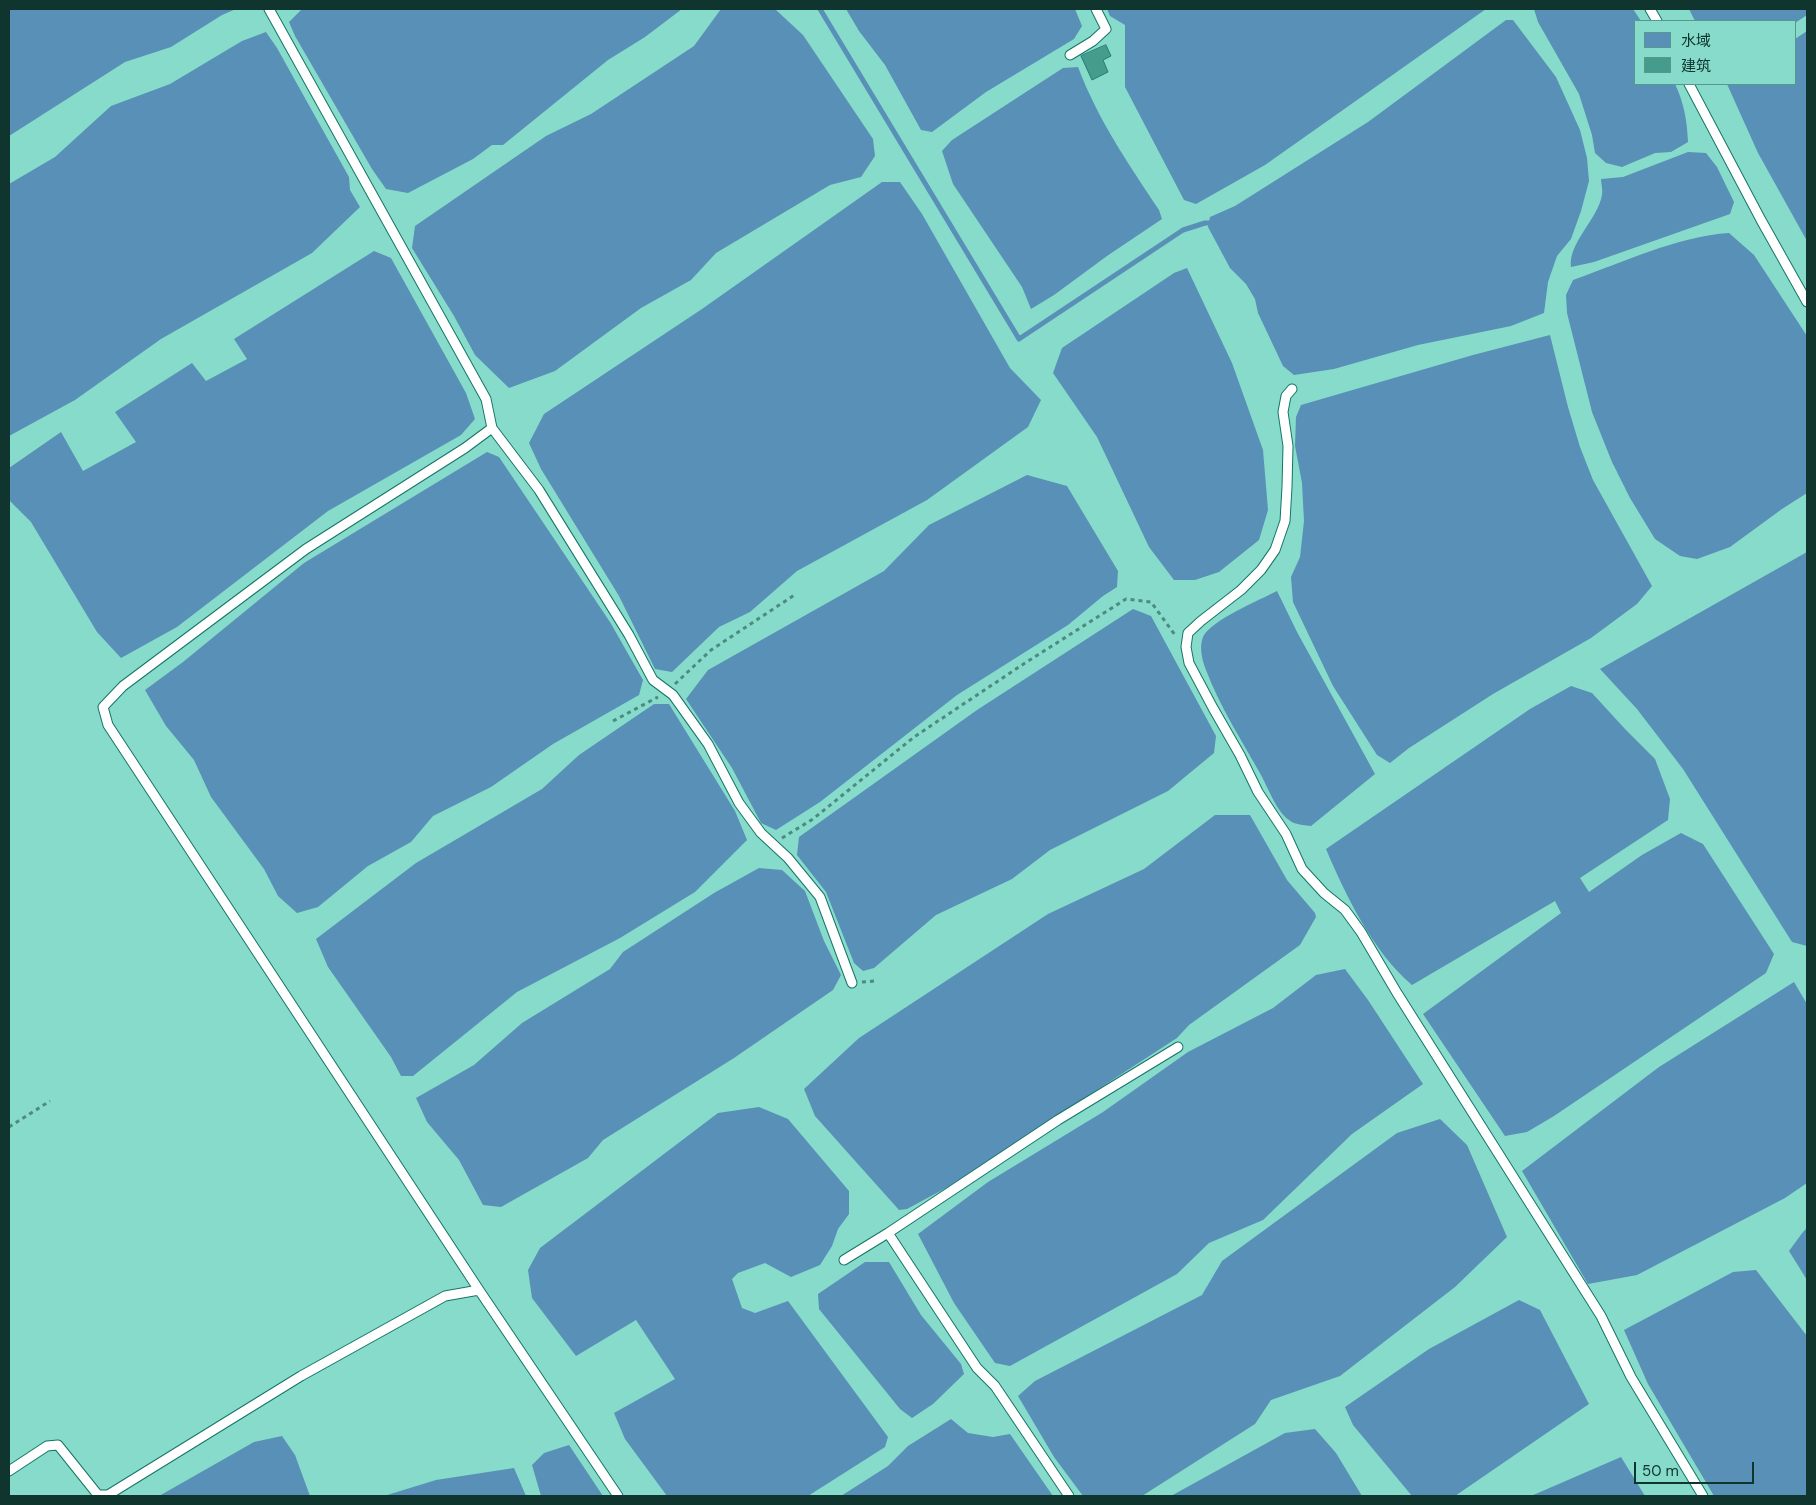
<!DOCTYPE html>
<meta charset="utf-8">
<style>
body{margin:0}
#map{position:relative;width:1816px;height:1505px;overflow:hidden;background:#86dbca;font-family:"DM Sans","Noto Sans SC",sans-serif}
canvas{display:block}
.frame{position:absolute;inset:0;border:10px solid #10352f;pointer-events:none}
.legend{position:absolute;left:1634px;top:20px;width:162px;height:65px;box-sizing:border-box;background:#86dbca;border:1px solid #57998c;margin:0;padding:6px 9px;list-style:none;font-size:15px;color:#10352f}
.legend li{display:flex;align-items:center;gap:10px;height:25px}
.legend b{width:25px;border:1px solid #57998c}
.scale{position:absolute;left:1634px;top:1462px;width:120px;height:22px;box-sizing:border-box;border:2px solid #10352f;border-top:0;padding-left:6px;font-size:15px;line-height:18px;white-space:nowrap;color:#10352f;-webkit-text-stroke:4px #86dbca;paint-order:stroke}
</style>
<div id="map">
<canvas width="1816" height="1505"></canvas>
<div class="frame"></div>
<ul class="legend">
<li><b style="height:14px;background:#5890b7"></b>水域</li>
<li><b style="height:14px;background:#459b8c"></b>建筑</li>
</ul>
<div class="scale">50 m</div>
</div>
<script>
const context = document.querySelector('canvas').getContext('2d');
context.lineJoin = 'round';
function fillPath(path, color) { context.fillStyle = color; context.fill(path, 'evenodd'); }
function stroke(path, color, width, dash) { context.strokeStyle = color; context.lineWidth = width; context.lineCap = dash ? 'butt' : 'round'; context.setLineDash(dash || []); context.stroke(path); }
fillPath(new Path2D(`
 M9,9H236L222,15L171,47L125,62L9,136Z
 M302,9H682L645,37L608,60L503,145H492L473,159L408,193L386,189L372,169L295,36L289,22Z
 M721,9H775L803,35L873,139L875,156L861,177L830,185L716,253L691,280L641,308L555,371L509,388L475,355L454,316L412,248L415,226L546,136L591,114L694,46Z
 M846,9H1075L1082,26L1074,39L986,92L932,132L921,130L885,65L859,31Z
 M1107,9H1486L1265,165L1196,204L1184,200L1125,87V25L1110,16Z
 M1534,9H1633L1641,21H1635V84H1675C1684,103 1687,120 1688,142L1671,152L1655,153L1622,167L1606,163L1595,153L1592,135L1579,94L1538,22Z
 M1689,9H1807V15L1795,23V21H1695Z
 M1506,20H1513L1556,77L1580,130L1587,158L1589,181L1581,211L1571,239L1557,256L1548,282L1544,313L1511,326L1418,345L1334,369L1294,375L1283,366L1258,313L1255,299L1246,284L1230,268L1208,227L1210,217L1235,206L1368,122Z
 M1807,31V241L1758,153L1727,84H1795V39Z
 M266,32L277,48L349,177L350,190L360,207L312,253L161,339L75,400L9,436V184L55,157L111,106L170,84L242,41Z
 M1078,67C1098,120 1128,163 1159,210L1162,219L1107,256L1054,295L1031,309L1022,287L953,184L942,151L952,140L1063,68Z
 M1688,152L1706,153L1717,167L1734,202L1730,214L1594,262L1571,267C1568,243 1598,219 1602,195C1603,190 1601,183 1601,179L1623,177Z
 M882,182H900L922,214L1010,368L1041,400L1028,427L927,500L797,571L750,612L719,627L672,672L655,669L619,596L541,469L529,443L544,414L702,309Z
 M1729,233L1754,255L1807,336V493L1782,509L1730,547L1697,559L1680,556L1655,539L1630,498L1612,462L1592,412L1567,313L1566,295L1573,280C1621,263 1679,236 1729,233Z
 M374,251L391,258L466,393L475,419L461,435L328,511L177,627L121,658L97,632L31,522L9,500V468L61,432L83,471L136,442L115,412L192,363L206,381L247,359L234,339Z
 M1187,268L1232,363L1263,450L1268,510L1259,540L1219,572L1195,580H1174L1149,547L1097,437L1053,373L1062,348L1174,273Z
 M1550,335L1568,407L1580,447L1593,480L1652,586L1637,604L1591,638L1493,694L1409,748L1390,763L1377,755L1333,686L1293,602L1291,577L1300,557L1304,521L1302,483L1295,446L1296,417L1301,405L1473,355Z
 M487,452L499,457L610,622L643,680L639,695L553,744L491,787L433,816L411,842L368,866L318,907L297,913L278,896L264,869L211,797L194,760L166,726L145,690L183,662L304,563Z
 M1027,475L1067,486L1118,571L1117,587L1103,596L1068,625L957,695L820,802L776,830L761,823L732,768L686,699L708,670L884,571L929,525Z
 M1807,552V946L1792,942L1683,769L1637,709L1600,669Z
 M1277,591L1297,632L1375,774L1311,826C1304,825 1295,825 1289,820C1277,812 1268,788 1261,775C1242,741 1220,707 1206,670C1202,660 1199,647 1203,637C1211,620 1260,600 1277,591Z
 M1133,609L1151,616L1216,736L1214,753L1168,791L1050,850L1012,879L936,915L874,968L863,971L854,963L826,892L797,855L799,837L977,710Z
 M1571,686L1592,693L1625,729L1655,759L1670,799L1668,820L1580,878L1589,892L1642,855L1681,833L1703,844L1774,954L1766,973L1554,1116L1527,1132L1505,1136L1423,1014L1561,913L1555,901L1412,985C1373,952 1346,896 1326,849L1530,709Z
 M654,704H669L735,811L747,840L695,892L620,938L517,992L413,1076H401L391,1057L328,967L316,939L416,863L542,789L579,755Z
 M1215,815H1250L1287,880L1315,913L1316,917L1300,945L1189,1025L1177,1038L946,1188L907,1209L899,1210L815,1116L804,1089L859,1038L1048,914L1144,869Z
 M759,868L782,870L805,891L824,941L841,975L833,990L734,1058L603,1140L588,1158L501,1207L483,1205L459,1160L427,1122L416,1098L474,1065L522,1023L610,969L623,952L714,893Z
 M1345,969L1368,1000L1423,1084L1352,1134L1263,1220L1209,1243L1177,1274L1010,1366L995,1363L954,1303L918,1234L988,1182L1103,1112L1188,1052L1273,1008L1316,975Z
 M1794,982L1807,1004V1183L1785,1198L1637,1275L1588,1284L1522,1171L1659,1067Z
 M759,1107L788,1119L849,1191V1214L838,1229L832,1246L820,1265L791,1277L765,1263L738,1273L732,1279L742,1308L755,1313L788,1301L888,1437L885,1447L808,1496H667L625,1439L614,1413L675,1379L636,1320L576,1356L532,1298L528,1270L540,1248L718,1113Z
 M1440,1119L1467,1145L1507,1237L1455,1287L1340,1376L1271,1400L1255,1424L1142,1496H1083L1054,1457L1018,1396L1035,1381L1202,1295L1222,1261L1397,1133Z
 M1807,1228V1280L1789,1251L1803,1232Z
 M865,1262H889L921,1315L961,1364L964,1374L933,1404L912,1418L900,1409L819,1309L818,1294Z
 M1756,1270L1807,1336V1496H1714L1648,1384L1624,1330L1733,1272Z
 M1519,1300L1540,1310L1589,1404L1455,1496H1412L1353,1425L1345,1407L1429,1349Z
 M951,1419L968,1433L993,1437L1010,1434L1053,1496H841L888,1466L908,1446Z
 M1315,1429L1336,1453L1362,1496H1171L1285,1433Z
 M282,1436L295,1455L310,1496H159L254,1442Z
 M569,1445L603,1496H541L532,1465L544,1453Z
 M1621,1457L1645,1496H1531Z
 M514,1468L526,1496H384L436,1480Z`), '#5890b7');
stroke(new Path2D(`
 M820,9L1019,339L1183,230L1205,223H1214`), '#5890b7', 5);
const building = new Path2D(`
 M1106,45L1111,56L1103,60L1108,72L1092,80L1081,56Z`);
fillPath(building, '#459b8c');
stroke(building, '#247f71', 1);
const service = new Path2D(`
 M269,9L486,399L492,428L539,490L629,635L653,680L673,695L708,744L739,803L761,833L788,858L820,897L852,983
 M1650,9L1657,21
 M1070,55L1093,41L1106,29L1096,9
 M1689,84L1761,220L1807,302
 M1292,389L1286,396L1283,412L1288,446L1287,487L1285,521L1275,550L1261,570L1241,590L1201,621L1188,633L1186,647L1189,663L1213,708L1240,755L1258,792L1286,834L1302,869L1324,893L1345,910L1361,932L1397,993L1601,1316L1631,1377L1703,1496
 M492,428L465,448L306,549L123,686L103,707L108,725L479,1290L618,1496
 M888,1233L977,1368L995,1386L1069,1496
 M844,1260L888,1233L1058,1120L1178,1047
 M9,1471L47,1446L58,1445L98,1495H108L301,1376L445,1296L479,1290`);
stroke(service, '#157567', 11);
stroke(new Path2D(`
 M675,684L711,650L796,594
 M613,721L658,697
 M782,838L813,819L914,737L1025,663L1126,599L1151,602L1175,635
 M862,982L875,981
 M9,1127L50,1101`), '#4d8b7f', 3, [4, 4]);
stroke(service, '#fff', 9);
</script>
